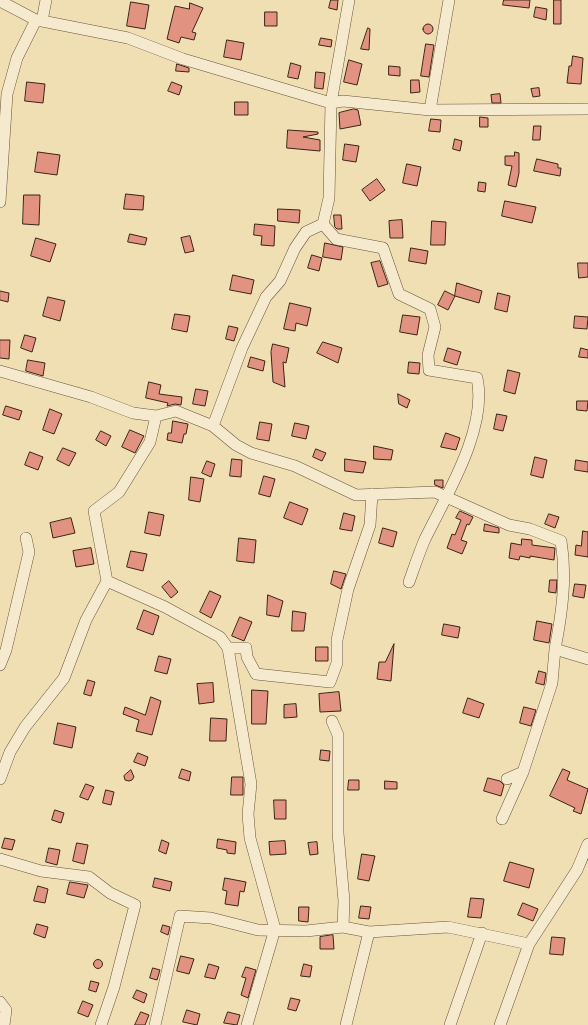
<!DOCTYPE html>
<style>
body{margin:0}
canvas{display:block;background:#efdfb3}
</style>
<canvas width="588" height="1025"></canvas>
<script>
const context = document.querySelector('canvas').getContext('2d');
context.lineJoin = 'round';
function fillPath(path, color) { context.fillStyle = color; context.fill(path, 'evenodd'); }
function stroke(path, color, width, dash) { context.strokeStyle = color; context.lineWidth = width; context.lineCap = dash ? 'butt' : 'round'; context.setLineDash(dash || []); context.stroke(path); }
const building = new Path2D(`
 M331,0H338L337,10L329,8Z
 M504,0H530L529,8L503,5Z
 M554,0H561V24H554Z
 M131,2L149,5L145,29L127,26Z
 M190,3L203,8L192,32L196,33L194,40L181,37L179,43L167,39L175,6L189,9Z
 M536,7L547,9L546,20L534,17Z
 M265,12H277V26H265Z
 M423 29a5 5 0 1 1 10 0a5 5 0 1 1-10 0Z
 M368,28L370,29L369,50L361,49Z
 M321,38L332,40L331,47L319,45Z
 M227,40L244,43L241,60L224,57Z
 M426,44L434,45L429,77L421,76Z
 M573,56L583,58L581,84L567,83L569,66H571Z
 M349,60L362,64L357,85L344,82Z
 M291,63L301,66L298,79L288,77Z
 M177,64L189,68V72L176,71Z
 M389,66L400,67V76L389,75Z
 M316,72L325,73L323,89L315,88Z
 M411,80H419L420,92L411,93Z
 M27,82L45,84L43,103L25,101Z
 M172,82L182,86L179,95L168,91Z
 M539,88L540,96L533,97L531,89Z
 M500,94L501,103H492L491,95Z
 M235,102H248V115H235Z
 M354,109L358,110L361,125L340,129L339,113Z
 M480,117L488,118V127H480Z
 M431,119L441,120L440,132L429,131Z
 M534,126H541L540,140H533Z
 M288,130L318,132V134L303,137L320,140V151L287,148Z
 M455,139L462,141L460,151L453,149Z
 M345,144L359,146L356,162L343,160Z
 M38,152L60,155L57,175L35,172Z
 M515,152L519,153V173L516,187L508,185L512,166L505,165V156H514Z
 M537,159L558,164V168H561L560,176L534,171Z
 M407,164L421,167L417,186L403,183Z
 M377,179L385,190L370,201L362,190Z
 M479,182L486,183L485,192L478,191Z
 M126,194L144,196L143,210L124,209Z
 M24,195H40L39,225L23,224Z
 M505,201L536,207L532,223L502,216Z
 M278,209L300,210L299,223L278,221Z
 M334,215H341L342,229H337L335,227Z
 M402,220L403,238H390L389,221Z
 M432,221L446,222L445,245H431Z
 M255,224L275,226L274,246L261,245L262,236L254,235Z
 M130,234L147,238L145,245L128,242Z
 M190,236L194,251L185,253L181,238Z
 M36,238L56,244L50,262L31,256Z
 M325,243L343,247L341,260L323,257Z
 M411,248L428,251L426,264L409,261Z
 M312,255L322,258L319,271L308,268Z
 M380,261L388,284L378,287L371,263Z
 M578,263H588V277L579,278Z
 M233,275L254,280L251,294L230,290Z
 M457,283L482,291L479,303L455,296Z
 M0,291L9,293L8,302L0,300Z
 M445,291L455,296L448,310L438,305Z
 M498,293L510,296L507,312L495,309Z
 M48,297L65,301L60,321L43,316Z
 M290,303L311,308L307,326L296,323L295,331L284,329Z
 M175,314L190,316L187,332L172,329Z
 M403,315L420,317L417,335L400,332Z
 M575,316L588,317L587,329L574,328Z
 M229,326L238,328L234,341L226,339Z
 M25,335L36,338L32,352L21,348Z
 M0,340H10L9,359L0,358Z
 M323,342L342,348L338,363L317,353Z
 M273,344L289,348L286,363L283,362L285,387L273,382L271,352Z
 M448,348L461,352L457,365L444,361Z
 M581,348L588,350V358L579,357Z
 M251,357L265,361L263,371L248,367Z
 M28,360L45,363L43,376L26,371Z
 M409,362L420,363L419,374L408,373Z
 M508,370L520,373L515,394L504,391Z
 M149,382L161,385L159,394L182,397L181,405L175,404L167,406L168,403L146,398Z
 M196,389L208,391L205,406L193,404Z
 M398,394L410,400L407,408L399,404Z
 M577,401H588L587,411L577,410Z
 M6,406L22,411L19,420L3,415Z
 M50,409L62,414L54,434L43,430Z
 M497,414L507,416L503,431L494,429Z
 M173,421L188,424L186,434H184L182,443L167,440L168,433H171Z
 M260,422L272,424L269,441L257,439Z
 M295,423L309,426L306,439L292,436Z
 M130,430L144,436L135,453L122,447Z
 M101,431L111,436L106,446L96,440Z
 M446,433L460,438L456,450L441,447Z
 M374,446L393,450L391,460L374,459Z
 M63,448L76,453L69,466L57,460Z
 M316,449L326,453L322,461L313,457Z
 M30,452L43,457L38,470L25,465Z
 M535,457L547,460L543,478L531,475Z
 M232,459L242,460L241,477L230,476Z
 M345,459L366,462L363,473L345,471Z
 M576,460L588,462V472L575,470Z
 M207,461L215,464L211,477L202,473Z
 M264,476L275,479L270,497L259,494Z
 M191,477L204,479L200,502L189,500Z
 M435,480H443V488L435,485Z
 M290,502L308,509L302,525L284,518Z
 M460,511L473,517L469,525L467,524L461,540L467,542L462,554L447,548L452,534L455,535L461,520L456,518Z
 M149,512L164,515L160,536L145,533Z
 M344,513L355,516L352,531L340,529Z
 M549,514L559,517L555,528L545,524Z
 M71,518L75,533L53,538L50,523Z
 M485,524L499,528V533L484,531Z
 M383,528L397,532L393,547L379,543Z
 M583,531L588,532V557L575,555L576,545L581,546Z
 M239,538L256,540L254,563L237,561Z
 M522,539L532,540V545L555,548L554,560L530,556V558L520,556L519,560L509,558L511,543L521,545Z
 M91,548L94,564L76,567L73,551Z
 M131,551L147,554L143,571L127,567Z
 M334,571L346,574L341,589L331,584Z
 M550,580H557L556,593L549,592Z
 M169,581L178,592L171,598L162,587Z
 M575,584L586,585L584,598L573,596Z
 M210,591L221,596L211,618L200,612Z
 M268,595L283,601L279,617L267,615Z
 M144,610L159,616L153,635L137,629Z
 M293,611L306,613L304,631H292Z
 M240,617L252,622L244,641L232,636Z
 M537,621L552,624L549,643L534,640Z
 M444,624L460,627L458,638L442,635Z
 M394,644L391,681L377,679L379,662H385Z
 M316,647H328V661H316Z
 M159,656L171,659L167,674L155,671Z
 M539,671L546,673L544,685L536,683Z
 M88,680L95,682L91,696L84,694Z
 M213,683L214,702L199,704L197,684Z
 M252,690L268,691L266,724H252Z
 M339,692L341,711L320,712L319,694Z
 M151,697L161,701L152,735L136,731L139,720L123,714L125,707L145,715Z
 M468,698L484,704L479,718L463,713Z
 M296,704L297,717L284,718V705Z
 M524,707L536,710L531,726L520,723Z
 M211,718L227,719L226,741H210Z
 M58,723L76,727L72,748L54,744Z
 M321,750L330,751L329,761L320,760Z
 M138,753L148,757L145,766L134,762Z
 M182,769L191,772L189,781L179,778Z
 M563,769L570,772L567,780L588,789L581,814L573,811L575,808L550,796Z
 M131,770L134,777L132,780L129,781L125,780L124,776Z
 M232,777H243V795H231Z
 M488,778L500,781L504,785L501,796L484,791Z
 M349,780H359V790H348Z
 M385,781L397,782V789H385Z
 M86,784L94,787L88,800L80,797Z
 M106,790L114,792L111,805L103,803Z
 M274,800H286V819H275Z
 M55,810L64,813L61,823L52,820Z
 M5,838L15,840L12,850L2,848Z
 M218,839L236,842L235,854L227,853V850L217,848Z
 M162,840L169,843L166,854L159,851Z
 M285,841L286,854L270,855L269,842Z
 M317,842L318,854L310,855L308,843Z
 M77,843L88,845L84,864L73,861Z
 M49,848L60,850L57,865L46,862Z
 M362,854L375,856L369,881L358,879Z
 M510,862L534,869L529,888L504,881Z
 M155,878L172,882L170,891L153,887Z
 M225,878L246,882L244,892L240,891L238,906L225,904L227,891L223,890Z
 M70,882L88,885L84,898L67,894Z
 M38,886L48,889L45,903L34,901Z
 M471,898L484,899L481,918L468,917Z
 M523,903L538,909L533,921L518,915Z
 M361,906L371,907L369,919L359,918Z
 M299,907H309L308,922L299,921Z
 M37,924L48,927L45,938L34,934Z
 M163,925L170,927L168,935L161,932Z
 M333,935L334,949H320V937Z
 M552,937L565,938L563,955L550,954Z
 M181,956L194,959L189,974L177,971Z
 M93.5 964a4.5 4.5 0 1 1 9 0a4.5 4.5 0 1 1-9 0Z
 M209,964L219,967L215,979L205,977Z
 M304,964L312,966L310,977L301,976Z
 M246,967L256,970L248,998L241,995L246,978L242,977Z
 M153,968L160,970L157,980L150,978Z
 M91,981L99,983L96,992L89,990Z
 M137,990L147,994L144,1003L133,998Z
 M291,998L300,1000L296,1011L288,1009Z
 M83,1001L93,1005L88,1017L78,1013Z
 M187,1010L200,1014L197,1025L183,1022Z
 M141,1012L149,1015L145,1025H135Z
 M228,1012L240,1015L237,1025L224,1023Z`);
fillPath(building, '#e19281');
stroke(building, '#3c2414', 1);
const street = new Path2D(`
 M0,1L36,20
 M42,21L128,38L183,59L331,103L343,101L430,110L588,109
 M430,110L449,0
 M0,202L7,94L17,58L36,20L42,21L46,0
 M323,224L336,239L383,248L399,294L430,309L435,327L428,355L429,370L477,378C488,428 447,494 425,539C419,553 414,568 409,582
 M0,371L91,397L133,413L156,416L176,411L213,426L236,445L251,453L295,466L356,495L435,492L509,525L530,529L561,541C567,577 562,613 555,649L588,659
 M156,416L150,442L119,492L94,511L107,581L165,607L220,637L228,648L251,784L248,814L250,838L275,929L247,1025
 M213,426L242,348L266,297L280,281L295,248L306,232L323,224L329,198L331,103L349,0
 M228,648H246L247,657L256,674L330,682L337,663V640L348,589L370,525L372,494
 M0,665L6,650L29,552L26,538
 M332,721L338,735V833L344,901L343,927
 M0,779L10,752L25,727L64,678L86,620L107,581
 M507,779L523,772L552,683L555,649
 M502,819L523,772
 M0,859L41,871L89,877L110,893L135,905L114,987L101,1025
 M0,1002L6,1010L4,1025
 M155,1025L180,916L211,918L258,930L306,931L343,927L369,932L448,927L529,944
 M346,1025L369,932
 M450,1025L482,933
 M500,1025L529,944L577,870L588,844`);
stroke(street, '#69533c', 12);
stroke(street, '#f5eace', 11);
</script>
